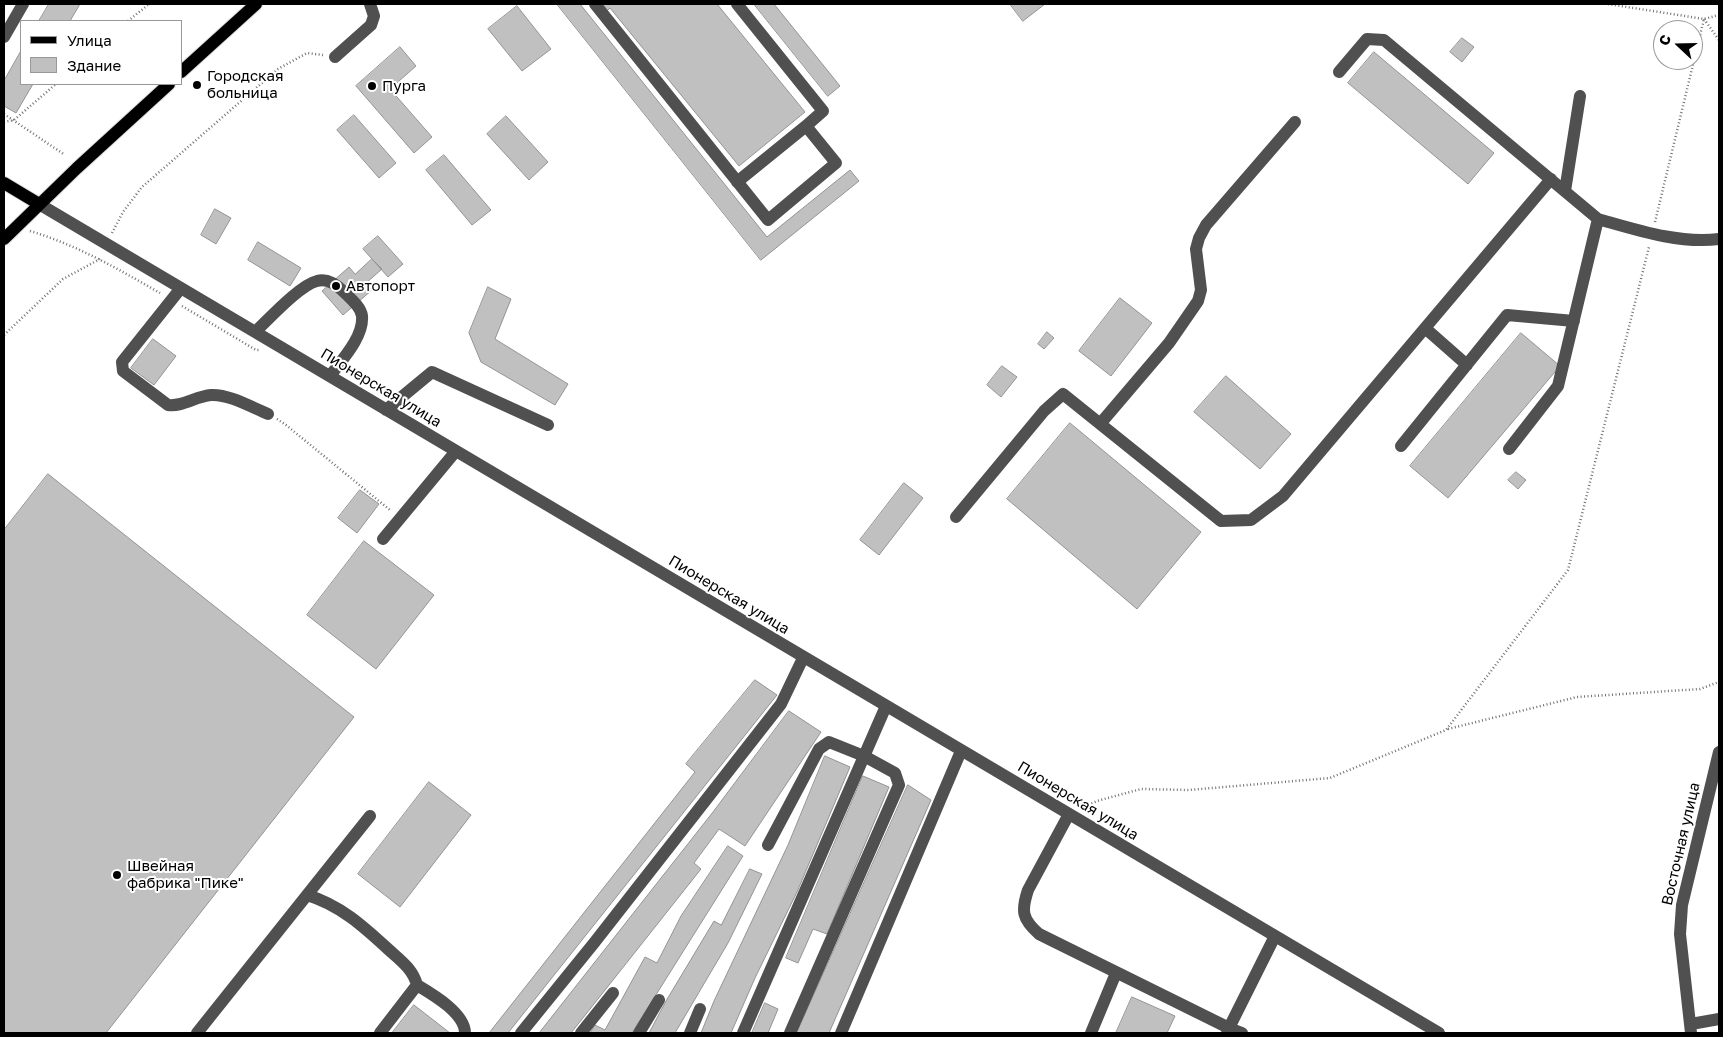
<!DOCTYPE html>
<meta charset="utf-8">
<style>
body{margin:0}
#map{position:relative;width:1723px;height:1037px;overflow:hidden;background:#fff;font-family:"Golos Text",sans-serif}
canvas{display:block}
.frame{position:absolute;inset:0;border:5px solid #000;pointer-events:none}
.legend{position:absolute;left:20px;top:20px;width:162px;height:65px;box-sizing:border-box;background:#fff;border:1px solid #999;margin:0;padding:6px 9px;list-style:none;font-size:15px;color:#000}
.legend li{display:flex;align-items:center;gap:10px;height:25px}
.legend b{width:25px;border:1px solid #999}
.north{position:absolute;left:1653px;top:20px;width:50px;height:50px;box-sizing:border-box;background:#fff;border:1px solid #999;border-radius:50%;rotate:291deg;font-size:14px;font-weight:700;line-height:20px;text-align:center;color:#000}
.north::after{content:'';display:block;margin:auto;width:18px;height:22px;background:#000;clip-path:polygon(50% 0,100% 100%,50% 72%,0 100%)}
</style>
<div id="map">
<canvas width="1723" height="1037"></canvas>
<div class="frame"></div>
<ul class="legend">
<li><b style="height:6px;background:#000"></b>Улица</li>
<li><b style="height:14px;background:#c0c0c0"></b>Здание</li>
</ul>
<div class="north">С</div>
</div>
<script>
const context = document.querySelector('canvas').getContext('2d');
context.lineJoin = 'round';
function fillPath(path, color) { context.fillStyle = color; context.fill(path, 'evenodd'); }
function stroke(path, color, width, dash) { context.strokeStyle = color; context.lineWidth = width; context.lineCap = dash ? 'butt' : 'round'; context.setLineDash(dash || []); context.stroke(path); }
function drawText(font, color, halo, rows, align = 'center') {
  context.font = font + ' "Golos Text",sans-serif'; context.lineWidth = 4; context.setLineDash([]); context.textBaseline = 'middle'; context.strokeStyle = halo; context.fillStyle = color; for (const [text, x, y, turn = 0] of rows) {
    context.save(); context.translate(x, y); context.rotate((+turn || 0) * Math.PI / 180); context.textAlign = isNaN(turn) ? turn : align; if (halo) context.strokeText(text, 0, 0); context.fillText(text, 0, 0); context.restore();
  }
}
const building = new Path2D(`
 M49,4H80L70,21H39Z
 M557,4H580L767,237L850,170L859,181L761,260Z
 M600,4H717L805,112L739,166L610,8L606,12Z
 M754,4H774L840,86L828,96Z
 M1010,4H1045L1023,21Z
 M517,6L551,49L522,71L488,29Z
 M1462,38L1474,47L1462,62L1450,52Z
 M400,47L416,66L390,89L432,137L414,153L356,86Z
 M21,51V84H33L16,113L4,106V81Z
 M1374,52L1494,153L1468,184L1348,83Z
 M354,115L396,163L379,178L337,130Z
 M506,116L548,162L529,180L487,134Z
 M444,155L491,210L472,225L426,170Z
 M215,209L231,218L216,244L201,235Z
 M378,236L403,264L388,277L363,249Z
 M258,242L301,268L290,286L248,260Z
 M372,259L382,269L366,283L372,290L343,315L322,291L349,267L355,274Z
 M488,287L511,299L495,339L568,384L555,405L481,362L469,333Z
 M1120,298L1152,323L1111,376L1079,351Z
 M1047,332L1054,338L1044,349L1038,344Z
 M1521,333L1560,366L1448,498L1410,466Z
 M153,339L176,356L154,385L131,368Z
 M1002,366L1017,377L1001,397L987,385Z
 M1226,376L1291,434L1260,469L1194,412Z
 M1070,423L1201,532L1137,609L1007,499Z
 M1516,472L1526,480L1518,489L1508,480Z
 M48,474L354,717L106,1033H4V530Z
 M904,483L923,498L879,555L860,540Z
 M360,490L379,504L357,533L338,518Z
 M364,541L434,595L376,669L307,615Z
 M755,680L777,695L508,1033H489L695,772L686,764Z
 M789,711L821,732L745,846L719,829L694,863L701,869L571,1033H539L713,812Z
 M825,756L850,767L797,892L755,978L731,1033H701L714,1001L788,845Z
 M863,776L889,787L827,934L813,929L798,963L786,958Z
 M429,782L471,815L400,907L358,874Z
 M908,785L931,800L829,1033H797Z
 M728,846L743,856L632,1033H590L595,1025L605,1030L645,957L657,963L681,916Z
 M750,869L762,874L728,943L675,1033H649L666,1001L714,921L721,925Z
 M1132,997L1175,1016L1167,1033H1116Z
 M765,1003L778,1009L768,1033H752Z
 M414,1005L450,1033H392Z`);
fillPath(building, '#c0c0c0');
stroke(building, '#949494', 1);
const major = new Path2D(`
 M181,72L256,4
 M4,183L39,204
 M4,239L77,168L169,84`);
stroke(major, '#dbdbdb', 14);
stroke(new Path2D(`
 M1608,4L1704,19L1719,15
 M1704,19L1719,40
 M128,21L149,4
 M4,114L65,155
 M4,122L14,120L56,84
 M1655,222L1704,19
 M30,231C77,245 118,269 160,293
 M112,233L123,212L142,187L278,69L307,53L323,55
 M182,306L256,350H259
 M4,335L63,279L100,259
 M277,419L286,425L390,510
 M1448,729L1577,697L1700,689L1719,682
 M1082,808L1097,801L1141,789L1189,790L1330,778L1446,730L1568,570L1649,247`), '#727272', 2.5, [1, 2.5]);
stroke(new Path2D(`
 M595,4L768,220L836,163L806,126L823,111L737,4
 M4,37L23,4
 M335,57L371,25L374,16L370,4
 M1339,72L1367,39L1384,40L1598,219C1637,230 1679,244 1719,239
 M737,182L806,126
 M1565,191L1580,96
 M39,204L1439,1033
 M181,288L122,362L123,371L168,405C183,407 196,396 211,395C229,394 251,407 268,414
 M1425,328L1467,365
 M255,332C269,319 300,285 317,281C327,278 337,285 344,292C350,298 361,307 362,316C364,337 341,361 330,376
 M386,410L432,372L548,425
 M1100,424L1169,343L1198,301L1201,290L1196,249L1199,238L1206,225L1295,122
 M1401,446L1507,315L1574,321
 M1509,449L1558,386L1598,219
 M956,517L1044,411L1063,394L1221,521L1251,520L1283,496L1551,179
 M383,539L456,451
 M1069,814L1028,890C1021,911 1022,919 1039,934L1229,1028L1275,936
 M768,845L819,749L829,742L864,756L895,773L899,785L790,1033
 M307,895C340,905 363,926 388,949C400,960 413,969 417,985C432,994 465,1013 465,1033
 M1691,1024L1719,1019
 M197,1033L370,816
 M380,1033L417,985
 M521,1033L594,943L781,704L803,658
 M581,1033L613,993
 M639,1033L659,1000
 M690,1033L700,1009
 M743,1033L886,706
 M841,1033L961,751
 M1091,1033L1116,973
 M1227,1033L1229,1028L1242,1033
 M1691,1033L1680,934L1682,905L1719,752`), '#505050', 12);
stroke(major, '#000', 12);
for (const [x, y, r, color] of [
 [197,85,5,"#000"],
 [372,86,5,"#000"],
 [336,286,5,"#000"],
 [117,875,5,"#000"]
]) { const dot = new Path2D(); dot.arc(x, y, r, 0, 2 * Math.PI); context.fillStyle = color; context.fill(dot); stroke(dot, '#fff', 2); }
drawText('15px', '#000', '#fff', [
 ["Городская",207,76],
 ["больница",207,93],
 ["Пурга",382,86],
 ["Автопорт",346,286],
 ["Швейная",127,866],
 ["фабрика \"Пике\"",127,883]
], 'left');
drawText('15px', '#000', '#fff', [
 ["Пионерская улица",381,388,31],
 ["Пионерская улица",729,595,31],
 ["Пионерская улица",1078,801,31],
 ["Восточная улица",1681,844,-77]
]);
</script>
